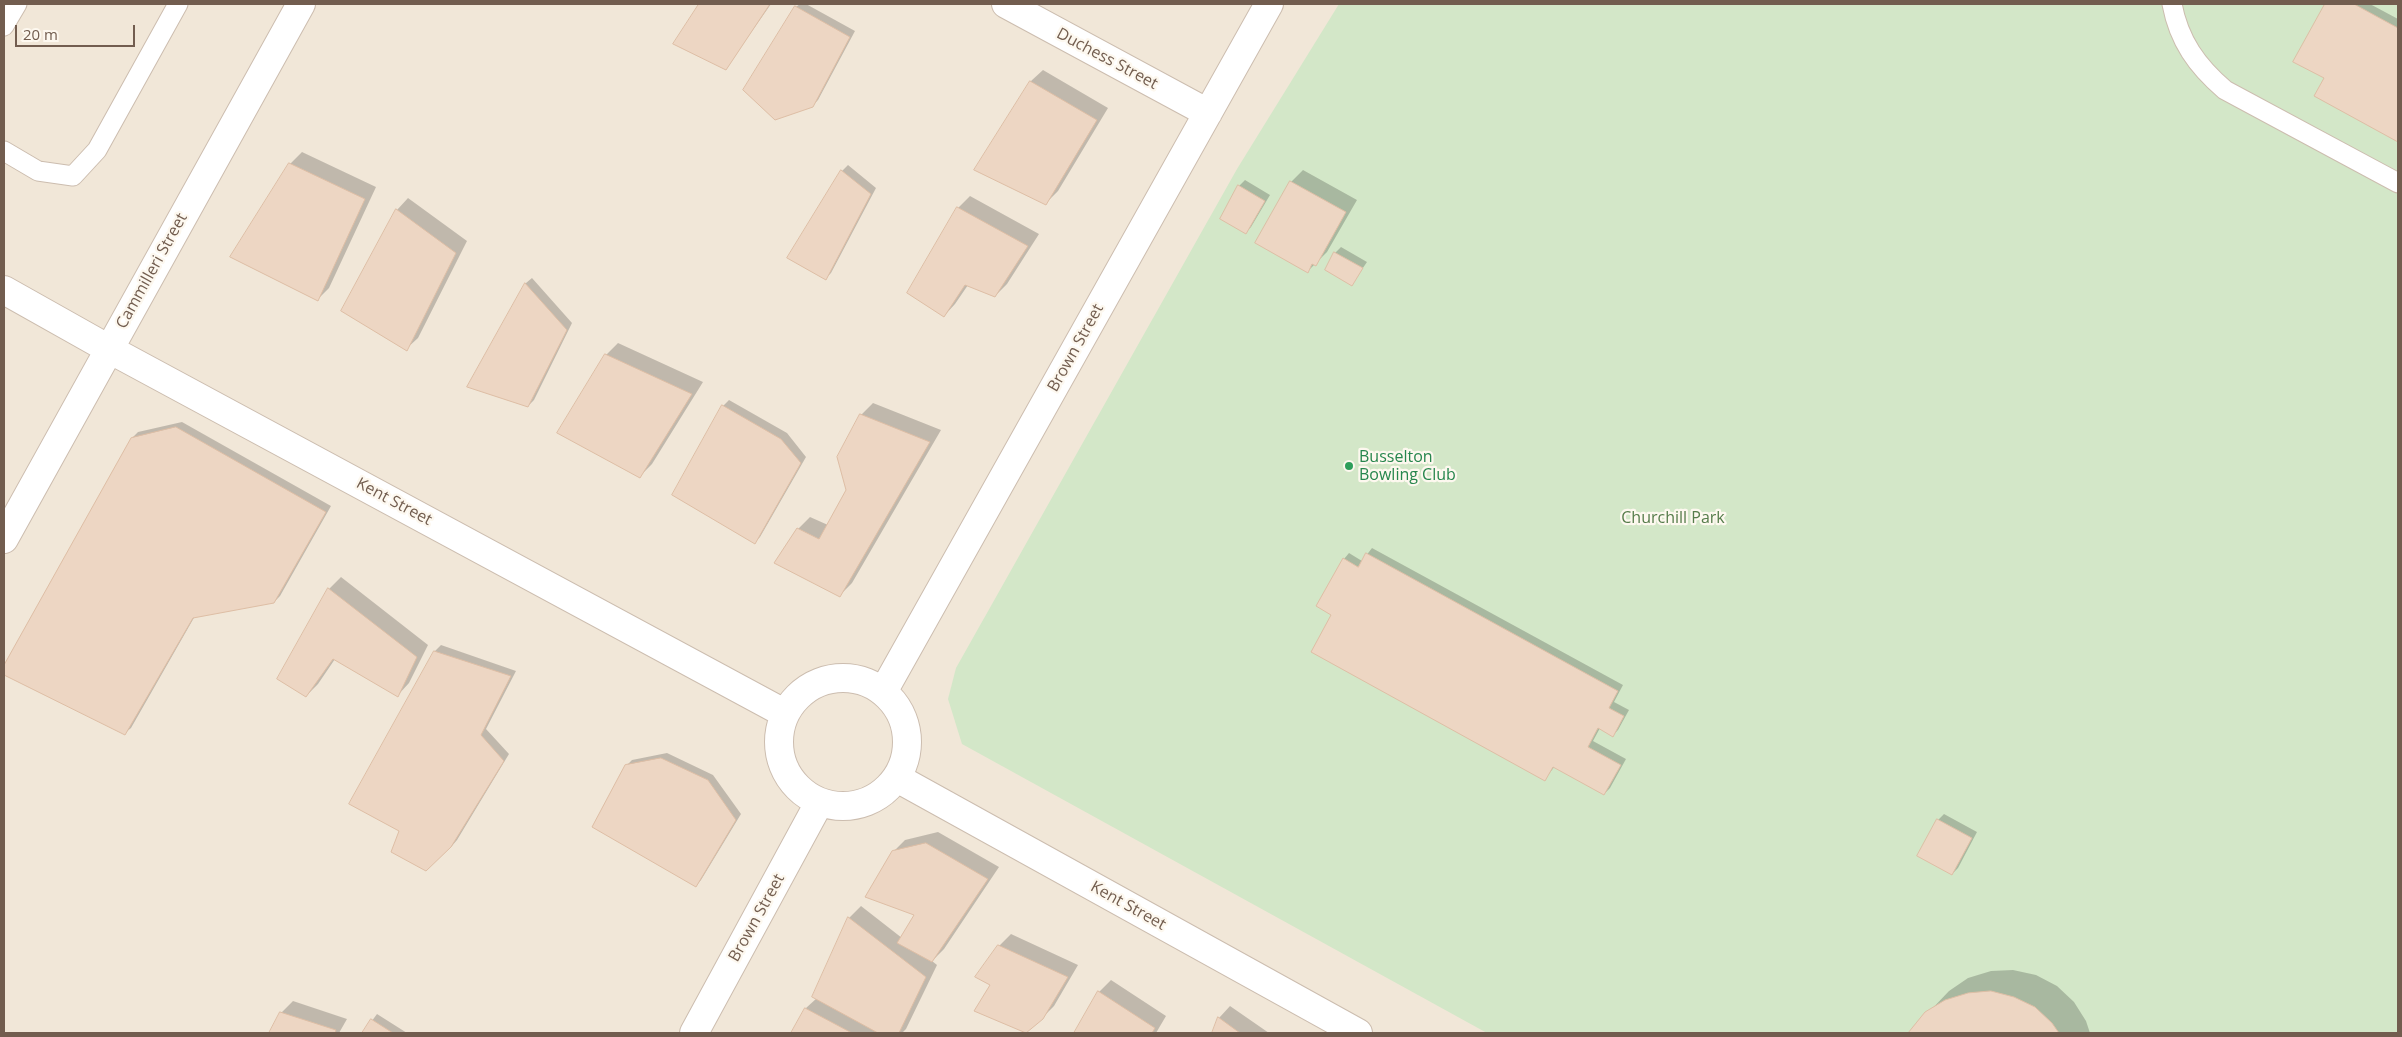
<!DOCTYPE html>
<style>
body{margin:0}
#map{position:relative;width:2402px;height:1037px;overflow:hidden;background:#faf5e9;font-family:"Open Sans",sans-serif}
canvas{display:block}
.frame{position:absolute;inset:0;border:5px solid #725d4f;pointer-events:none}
.scale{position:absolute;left:15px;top:25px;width:120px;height:22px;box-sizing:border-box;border:2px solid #725d4f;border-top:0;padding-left:6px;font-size:15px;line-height:18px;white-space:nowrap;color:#725d4f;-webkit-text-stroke:4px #fdf8ef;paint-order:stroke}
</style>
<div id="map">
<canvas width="2402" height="1037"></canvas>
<div class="frame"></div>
<div class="scale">20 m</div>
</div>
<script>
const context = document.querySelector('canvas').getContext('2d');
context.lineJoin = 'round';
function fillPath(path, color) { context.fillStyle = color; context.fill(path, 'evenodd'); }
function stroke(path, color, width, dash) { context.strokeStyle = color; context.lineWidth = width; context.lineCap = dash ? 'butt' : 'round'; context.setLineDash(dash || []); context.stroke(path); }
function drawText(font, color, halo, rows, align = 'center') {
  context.font = font + ' "Open Sans",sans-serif'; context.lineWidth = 4.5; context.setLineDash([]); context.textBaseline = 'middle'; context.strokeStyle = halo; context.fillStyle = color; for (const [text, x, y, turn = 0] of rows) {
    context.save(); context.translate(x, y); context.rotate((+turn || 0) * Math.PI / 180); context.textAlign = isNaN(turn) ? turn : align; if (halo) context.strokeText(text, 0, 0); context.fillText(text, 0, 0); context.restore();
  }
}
fillPath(new Path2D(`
 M4,4H2398V1033H4Z`), '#f1e7d8');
fillPath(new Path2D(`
 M1339,4H2398V1033H1487L962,744L948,699L956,668L1237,169Z`), '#d3e7c8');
fillPath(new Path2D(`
 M701,4H771L726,68L675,43Z
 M800,4H806L855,31L818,100L812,106L796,7Z
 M2327,4H2370L2398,19V141L2315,96L2325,78L2295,61Z
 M1043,70L1108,108L1058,191L1046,203L976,169L1031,81Z
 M302,152L376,187L329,288L317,300L290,164Z
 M848,165L876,188L831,273L826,278L789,257L842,171Z
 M1303,170L1357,200L1327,252L1308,271L1291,182Z
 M1245,180L1270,195L1251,227L1246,232L1239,186Z
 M970,196L1039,234L1007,284L995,296L968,285L955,304L944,316L958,208Z
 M408,198L467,241L418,338L406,349L397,210Z
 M1341,247L1367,262L1352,284L1335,253Z
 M532,278L572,323L534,400L528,406L468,386L526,283Z
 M618,343L703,382L652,464L640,476L606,355Z
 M729,400L787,433L806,457L760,537L755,542L674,495L723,406Z
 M873,403L941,430L852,583L840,595L798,529L810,517L828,525L847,490L861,415Z
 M182,422L331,506L280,596L274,602L195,616L131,728L125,733L4,674V668L132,438L138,432Z
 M1372,548L1623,685L1614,702L1629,710L1618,730L1613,735L1600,728L1593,741L1626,759L1610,788L1604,794L1555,766L1545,779L1333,615L1344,559L1349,553L1362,561Z
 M341,577L428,645L409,683L398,695L335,659L318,684L306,696L329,589Z
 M441,645L516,671L486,729L509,754L457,840L451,847L401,830L351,804L435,651Z
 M667,753L713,775L741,814L701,880L696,886L626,766L632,760Z
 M1944,814L1977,832L1958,868L1952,874L1919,856L1938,820Z
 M938,832L999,867L944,949L932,961L937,965L906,1029L902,1033H792L806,1008L817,998L813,996L849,918L861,906L902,938L916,915L893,852L905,840Z
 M1011,934L1078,965L1054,1006L1042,1018L992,985L999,946Z
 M2013,970L2036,975L2057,986L2074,1002L2086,1021L2090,1033H1909L1949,991L1968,978L1991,971Z
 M1111,980L1166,1016L1156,1033H1076L1099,992Z
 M293,1001L347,1019L339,1033H270L281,1013Z
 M1230,1006L1269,1033H1214L1219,1018Z
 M377,1014L407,1033H363Z`), '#0003');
const building = new Path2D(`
 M699,4H770L726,70L673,44Z
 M2325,4H2354L2398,28V142L2314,96L2324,78L2293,62Z
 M795,6L850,37L813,107L775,120L743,90Z
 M1030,81L1097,120L1046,205L974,170Z
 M289,163L365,199L318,301L230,257Z
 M841,170L871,194L826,280L787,258Z
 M1290,181L1346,212L1316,266L1312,264L1308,273L1255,243Z
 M1238,185L1265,201L1246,234L1220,219Z
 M957,207L1028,246L995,297L965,285L944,317L907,293Z
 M396,209L456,253L407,351L341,311Z
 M1334,252L1363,268L1352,286L1325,270Z
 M525,283L567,330L528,407L467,387Z
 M605,354L692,394L640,478L557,433Z
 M722,405L781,439L801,463L755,544L672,495Z
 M860,414L930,442L840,597L774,563L797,528L819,539L846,490L837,457Z
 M176,427L326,512L274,603L193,618L125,735L4,675V665L131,438Z
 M1366,553L1618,691L1609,708L1624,716L1613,737L1598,728L1588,747L1621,765L1604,795L1553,767L1545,781L1311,652L1331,615L1316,606L1343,558L1358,567Z
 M328,588L417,657L398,697L333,659L306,697L277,679Z
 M434,651L511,676L481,735L504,761L451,847L426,871L391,852L399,831L349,804Z
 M661,758L708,780L736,820L696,887L592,827L625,765Z
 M1937,819L1972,838L1952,875L1917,856Z
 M926,843L988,879L932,962L897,943L914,915L865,897L892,851Z
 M848,917L926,977L899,1033H878L812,997Z
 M998,945L1068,977L1043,1019L1026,1033L974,1011L990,985L975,977Z
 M1098,991L1155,1028L1152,1033H1074Z
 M1991,991L2014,997L2035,1007L2052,1023L2059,1033H1908L1925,1012L1945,1000L1968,993Z
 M805,1008L852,1033H791Z
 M280,1012L336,1030L335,1033H269Z
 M1218,1017L1240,1033H1212Z
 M371,1019L393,1033H362Z`);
fillPath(building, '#edd6c3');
stroke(building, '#debea5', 1);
const service = new Path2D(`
 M2172,4C2179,41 2197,66 2225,90L2398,183
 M4,26L17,4
 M4,151L38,171L73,176L97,150L178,4`);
const minor = new Path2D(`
 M1006,4L1208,113
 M4,290L109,349L784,713
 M4,539L301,4
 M779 742a64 64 0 1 1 128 0a64 64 0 1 1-128 0Z
 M883,692L1269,4
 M897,778L1358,1033
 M694,1033L819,803`);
stroke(service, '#ccbdaf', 21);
stroke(minor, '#ccbdaf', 30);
stroke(service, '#fff', 19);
stroke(minor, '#fff', 28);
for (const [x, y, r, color] of [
 [1349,466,5,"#2e9e5b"]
]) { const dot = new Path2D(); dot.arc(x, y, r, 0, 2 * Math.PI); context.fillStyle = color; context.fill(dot); stroke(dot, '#fdf8ef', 2); }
drawText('16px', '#725d4f', '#fdf8ef', [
 ["Duchess Street",1107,59,28],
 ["Cammilleri Street",152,271,-61],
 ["Brown Street",1076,348,-61],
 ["Kent Street",394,502,28],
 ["Kent Street",1128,906,29],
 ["Brown Street",757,918,-61]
]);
drawText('16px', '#27864d', '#fdf8ef', [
 ["Busselton",1359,457],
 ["Bowling Club",1359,475]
], 'left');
drawText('16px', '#567c4b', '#fdf8ef', [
 ["Churchill Park",1673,518]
]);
</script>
